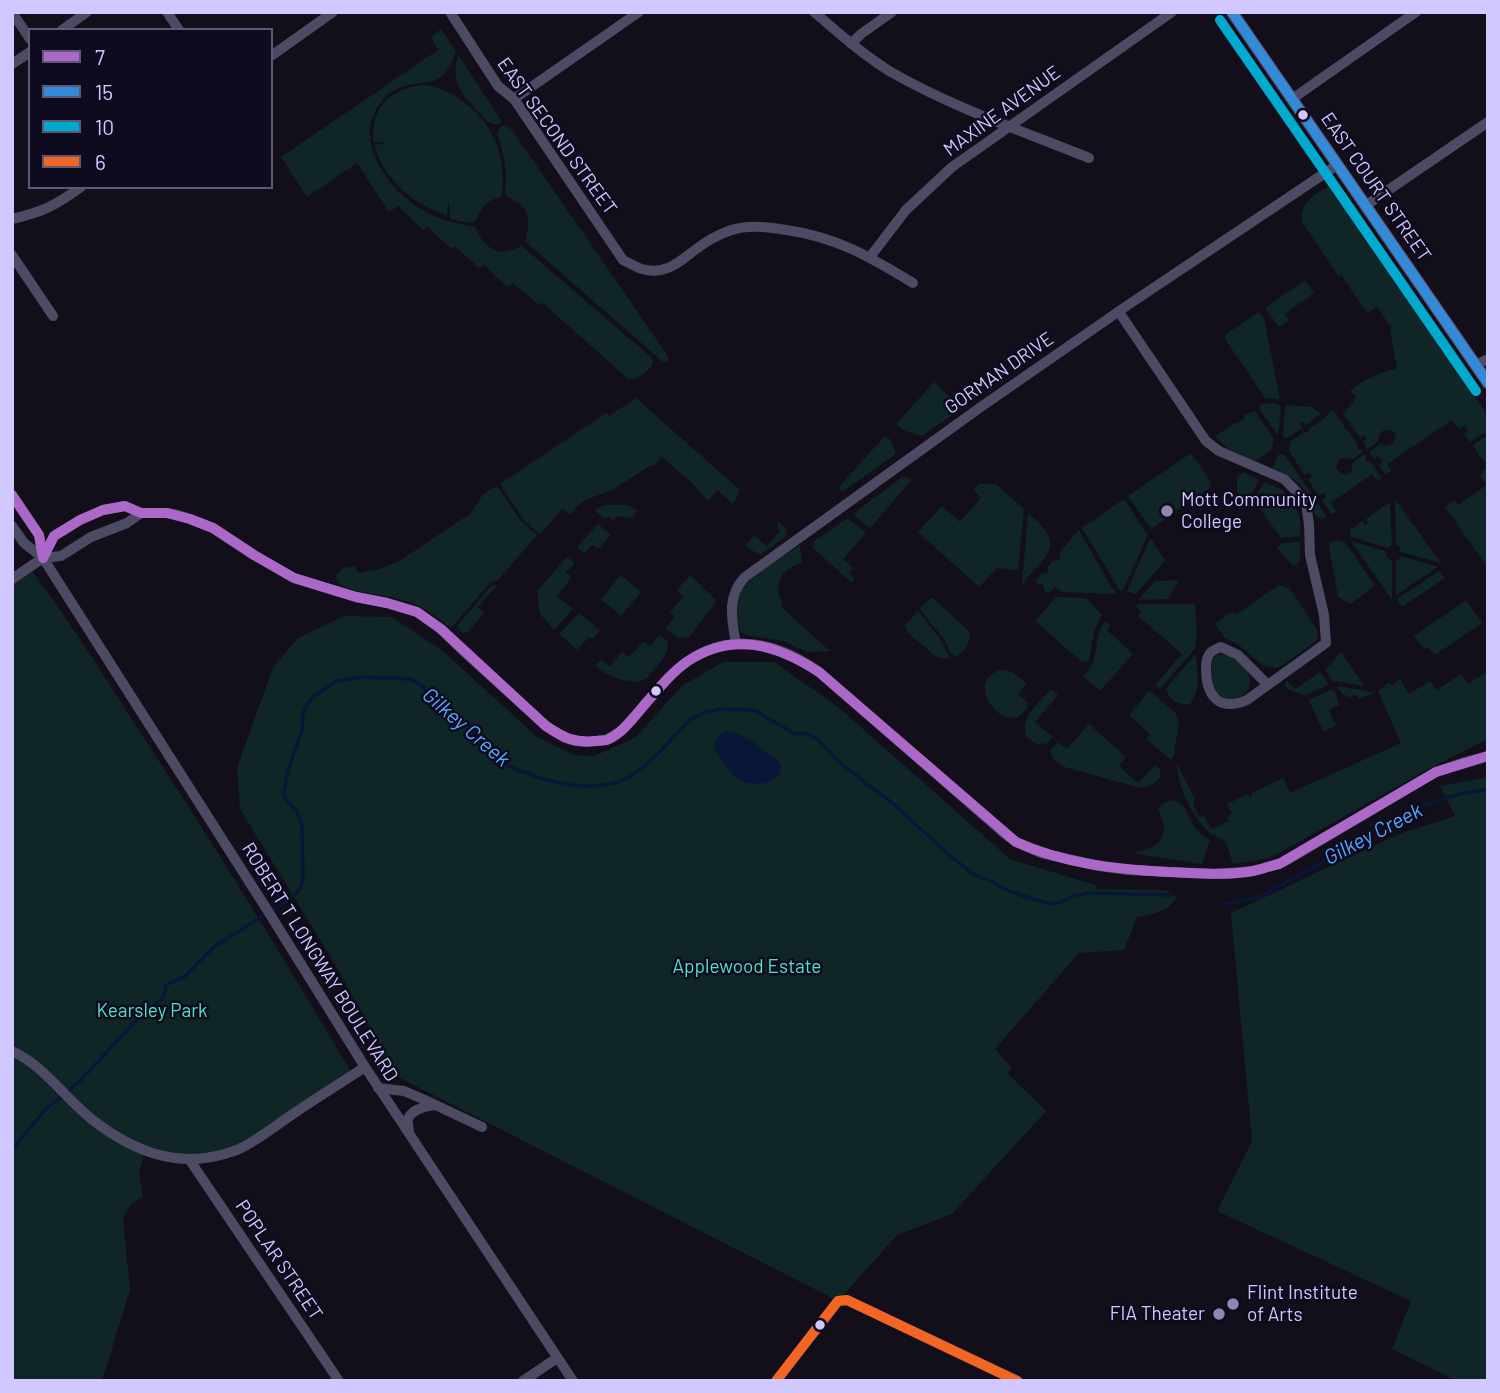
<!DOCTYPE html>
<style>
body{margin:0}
#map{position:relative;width:1500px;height:1393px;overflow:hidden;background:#120f1a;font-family:Barlow,sans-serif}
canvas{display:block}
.frame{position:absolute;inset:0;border:14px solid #d1c8ff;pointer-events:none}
.legend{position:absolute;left:28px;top:28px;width:245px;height:161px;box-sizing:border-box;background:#0f0b1e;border:2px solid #5d5778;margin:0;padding:9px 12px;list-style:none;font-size:21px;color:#d1c8ff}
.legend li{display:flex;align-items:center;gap:14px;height:35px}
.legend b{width:35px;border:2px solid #5d5778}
</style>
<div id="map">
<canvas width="1500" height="1393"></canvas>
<div class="frame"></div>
<ul class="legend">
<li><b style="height:9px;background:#ac68c9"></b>7</li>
<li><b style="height:9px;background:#338bd7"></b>15</li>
<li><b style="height:9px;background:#00a9ce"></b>10</li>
<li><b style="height:9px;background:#f26522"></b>6</li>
</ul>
</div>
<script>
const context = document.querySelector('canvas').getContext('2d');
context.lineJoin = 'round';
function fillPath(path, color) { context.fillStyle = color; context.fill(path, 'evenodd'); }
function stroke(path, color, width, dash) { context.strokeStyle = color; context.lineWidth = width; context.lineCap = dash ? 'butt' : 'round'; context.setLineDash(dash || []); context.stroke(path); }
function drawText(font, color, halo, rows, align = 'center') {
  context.font = font + ' Barlow,sans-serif'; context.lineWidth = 5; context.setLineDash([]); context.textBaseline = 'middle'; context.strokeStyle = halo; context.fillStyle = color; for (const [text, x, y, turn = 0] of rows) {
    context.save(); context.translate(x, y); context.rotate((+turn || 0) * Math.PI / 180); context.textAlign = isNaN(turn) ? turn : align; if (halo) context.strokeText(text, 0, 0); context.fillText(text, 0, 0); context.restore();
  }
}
fillPath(new Path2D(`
 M441,29L456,51C442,101 408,69 382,101C350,139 389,191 424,211C440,220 457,224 475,227C481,242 493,256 511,250C515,249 519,247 522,246L652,358L653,364C649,371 636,381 628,379L543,303L539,305L513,283L507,287L484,265L479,268L455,246L451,249L428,227L423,230L398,206L389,212L357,163L307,197L281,157L438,50L431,37Z
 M458,56H459L502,122L500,124H492L487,121C469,99 448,89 458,56Z
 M424,85C439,87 452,93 464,102C495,125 506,158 502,195C493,202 503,195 492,200C482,204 479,214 474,223L452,220L450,217L449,202L448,203L447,215C413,205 384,179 374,145L382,144L384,142H375L373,140C372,106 391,88 424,85Z
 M504,124L512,130L668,356V361L663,362L526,242C527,229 533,215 520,204C515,200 510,199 505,195L506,174L504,157L497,133L500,128Z
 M1331,185L1488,416V431L1470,442L1464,434L1468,431L1465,426L1459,429L1452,420L1387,464L1391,471L1386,475L1379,466L1382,461L1378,456L1374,459L1369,452L1380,444L1386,446L1393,444L1396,437L1394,432L1390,430L1382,431L1379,435L1378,442L1367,449L1363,442L1367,439L1364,435L1360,438L1343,414L1357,397L1350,391C1365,379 1379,373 1397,368L1390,330L1392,329L1377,307L1367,313L1341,275L1338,276L1302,222C1299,202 1316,194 1331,185Z
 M1305,280L1314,293L1285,314L1289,320L1279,327L1265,308Z
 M1259,312L1264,318L1280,399L1265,398L1225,339L1226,334Z
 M934,382L962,408L922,436L905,431L896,424Z
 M636,398L740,490L733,504L717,490L708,501L693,484L662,457L655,465H651L614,489L583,501L570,514L562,509L540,535L523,519L500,484L606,413L609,416Z
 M1265,403L1278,404L1281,407L1278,435L1260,410V406Z
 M1286,405L1312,407L1321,414L1306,425L1303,422L1300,424L1302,428L1287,438L1283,437L1285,407Z
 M1331,410L1337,415L1345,427L1344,428L1347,431H1349L1358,445L1357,446L1359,450L1362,449L1363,452L1353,459L1342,458L1339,460L1336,467L1338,471L1344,475L1351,472L1353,462L1365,454L1367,462L1370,461L1382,479L1376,480L1372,474L1331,503L1336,512L1331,514L1322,500L1326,497L1324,493L1319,496L1308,480L1312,476L1309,472L1305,475L1289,451L1290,442L1304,432L1306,433L1309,431L1308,429L1325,418Z
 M1255,411L1274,439L1272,449L1254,462L1228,449L1215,437L1236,422L1238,423L1244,419V415Z
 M1488,435V563L1485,564L1445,507L1455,500L1458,505L1487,485L1480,475L1486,468L1484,461L1480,457L1473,445Z
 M885,436L891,440L896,454L842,492L838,488Z
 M1191,453L1211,482L1210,488L1151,529L1128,496Z
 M1279,454L1285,455L1327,517C1323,518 1321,520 1317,517C1313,513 1312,506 1310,501C1304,485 1288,473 1272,468Z
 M1243,472L1259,480L1251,495L1244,500L1237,491V476Z
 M904,476L911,481L870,528L855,516L854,513Z
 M1264,482L1281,489L1292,500L1283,507L1284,509L1294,503L1300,518V536L1281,538L1254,500Z
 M979,484H996L1024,509L1018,570L997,568L979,587L918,532L942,506L960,522L981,498L973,490Z
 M497,486L521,521L537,535L498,580L490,583L451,628C433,614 422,605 399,599C379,593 353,595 337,582L336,576L342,568L355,566L358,573L380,569L401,560L471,513L483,494Z
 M1124,499L1148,535L1123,590L1120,591L1082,528Z
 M1395,499L1441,563L1401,552L1399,546L1396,545Z
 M1390,502L1392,545L1388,548L1351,537L1350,530L1362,521L1365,525L1368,523L1366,519Z
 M605,505H628L637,511L632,518L617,516L613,521L609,517L604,519L595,510Z
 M1028,513C1067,545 1048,554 1022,584Z
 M848,518L866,533L843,559L853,568L849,573L855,580L852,583L813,548L814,541Z
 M778,521L787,530L786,536L760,555L745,546L754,535L767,546L780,531L777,527Z
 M598,524L611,535L598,549L592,545L584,554L577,547Z
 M1079,530L1109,583L1117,594L1061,592L1055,587L1049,592H1045L1044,586L1042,584L1037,585L1036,580L1042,573L1045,574L1048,572V566L1053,561L1059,560L1061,557L1059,553Z
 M1151,539L1165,560L1136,594L1127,591L1149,541Z
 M1336,540L1345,542L1375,586L1350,604L1338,597L1329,546L1330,543Z
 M1300,541V561L1294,566L1284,557L1277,547L1283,543Z
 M1351,541L1385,551L1387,557L1392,561V600Z
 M800,545L802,563C781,567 772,586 783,604L781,607L830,651L807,652L783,641L745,635L740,631C738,620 734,608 738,598C745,577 782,558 800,545Z
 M1401,556L1438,567L1396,595V560H1398Z
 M567,557L575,563L566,572L571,578L557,596L573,609L554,630L540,614L537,591Z
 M29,567C72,624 109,684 148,744C219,853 287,963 353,1075L236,1151L189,1159L145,1152L139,1172L143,1197L131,1204L123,1218L130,1290L102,1381H12V579Z
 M1439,571L1445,578L1402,607L1397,599Z
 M621,575L641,592L621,616L601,599Z
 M690,575L716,600L715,603L689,637L678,638L665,628L675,617L670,612L683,597L677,590Z
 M1179,580L1168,599L1138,600L1155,581Z
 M498,584L478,607L484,613L468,632L462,633L457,626L491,586Z
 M1279,585L1290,589L1317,630L1318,636L1316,641L1282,666L1274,668L1262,665L1239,645L1224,637L1215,624L1232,612L1237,614Z
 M1056,597L1086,598L1102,615L1094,631L1089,660L1082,662L1035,621Z
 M931,598L934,599L969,631C971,642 966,652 955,657L952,655L944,639L921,611L920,608Z
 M1466,600L1482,623L1435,655L1428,647L1424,649L1414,636Z
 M1138,604H1195L1197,634L1195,649L1160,689L1155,685L1182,654L1138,616L1141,612L1136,607Z
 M918,611L940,639L950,658L944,659L934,655L907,632L905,625Z
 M579,613L600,630L593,639L589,637L577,650L559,634Z
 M344,616L392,617L444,652L537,737L574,755L594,756L635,738L682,686L723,662H774L838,707L1010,859L1095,885L1098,889L1165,890L1177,897C1169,911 1153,915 1137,917L1124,950L1079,953L995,1049L1012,1068L1008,1074L1046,1111L952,1214L897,1235L838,1301L392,1074L367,1022L333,961L240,809L237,768L273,667L298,638Z
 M1105,621L1111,625L1107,630L1133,654L1100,691L1083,676C1086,673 1089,670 1091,666C1099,652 1094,636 1105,621Z
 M659,635L668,642C669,653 663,658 657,666C653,670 650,675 646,678C633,688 605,675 595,666L601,660L610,666L622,652L629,657L644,641L650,646Z
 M1341,652L1364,686L1336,681L1334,683L1325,669L1333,662Z
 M1196,654C1197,671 1201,691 1190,704C1179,705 1168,700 1166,688Z
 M1226,654C1233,659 1243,664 1247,672C1264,702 1200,719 1213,658L1217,655Z
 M1001,670L1012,672L1027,684L1018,694L1029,704C1026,709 1023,714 1017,717C996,725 966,679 1001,670Z
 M1488,671V739L1434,766L1270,858L1233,864L1226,842C1222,839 1216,837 1211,834C1195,821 1176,785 1177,764L1195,799L1193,804L1199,817L1204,816L1212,829L1229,821L1227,817L1232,814L1227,804L1248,794L1249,797L1252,796V793L1283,778L1290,793L1401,743L1378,691L1359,699L1356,695L1348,698L1347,695L1344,696L1337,686L1372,692L1378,691L1388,683L1393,685L1400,679L1409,694L1430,681L1437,690L1461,674L1468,684Z
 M1320,672L1329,684L1304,696C1298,691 1290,692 1285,686L1286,680L1295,689Z
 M1051,689L1058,695L1035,722L1053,737L1045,745L1042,743L1038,745L1026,736C1020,717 1039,703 1051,689Z
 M1332,689L1336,694L1339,705L1329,710L1336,726L1323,731L1309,700Z
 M1149,691L1175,712L1179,721L1174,755L1171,760L1146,739L1150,734L1129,715Z
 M1089,724L1126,757L1119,766L1138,783L1155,765C1170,776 1152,787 1140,788L1061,766L1052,757L1051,750L1058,742L1067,749Z
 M1488,777V1381H1457L1392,1349L1411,1301L1217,1211L1252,1141L1231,913L1399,834L1455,816L1440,786Z
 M1171,800L1178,802L1183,805L1195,828L1203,836L1210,840L1202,864L1136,854L1137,851C1162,849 1171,831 1158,810L1162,804Z`), '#0f2526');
fillPath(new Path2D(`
 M728,731H732L754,742L763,751L778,760L781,767L779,776C755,792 733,782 720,757C717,753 713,747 715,742C717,736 723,734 728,731Z`), '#081638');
stroke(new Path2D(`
 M1225,904L1259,897L1310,870L1386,823L1417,807L1464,793L1488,789
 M12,1150L45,1110L79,1082L145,1011L161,1000L165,994L166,985L185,976L214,947L291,898L301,887L303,876L302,824L297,812L284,797V791L288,771L302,730L303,713L311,699L336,681L362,677L411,679L422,686L440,706L455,714L469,726L491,753L513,768L546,780L570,785L592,786L611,784L630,777L646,765L663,749L689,720L703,713L720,709L754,710L795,734L807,733L818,740L842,765L896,806L950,856L973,874L993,882L1011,892L1050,904L1059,903L1074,896L1089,893L1170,895`), '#081638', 3.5);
stroke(new Path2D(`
 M12,12L30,39
 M167,12L179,30
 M450,12L498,86L514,99L623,260C629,263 636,267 642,269C667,276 681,260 699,247C713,237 731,228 748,227C760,226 774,228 786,230C837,237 870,257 913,283
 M814,12C839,33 863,55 891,72C954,108 1022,131 1089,158
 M62,30L87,12
 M851,44L861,34L892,12
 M271,56L333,12
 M12,64L30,52
 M514,99L639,12
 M1292,99L1416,12
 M1365,206L1488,122
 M12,219C43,212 56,205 81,187
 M12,255L53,316
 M870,257L906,210L952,167L1172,12
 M1119,312L1206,441L1219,451L1284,479L1295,490L1306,503L1309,525L1310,555L1324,615L1326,643L1247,700C1219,712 1206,696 1206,668C1206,663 1207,656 1211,652C1212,651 1220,647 1221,647L1238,655L1267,684
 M1475,365L1488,359
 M12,495L39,535L43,558
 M12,526L24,543L43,558L266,908L365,1067L573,1381
 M43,558L54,536L80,520L103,510L125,506L141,513H167L178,515L190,519L213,528L254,555L294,578L356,597L387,603L417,612L441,629L461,649L546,726L565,738L575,741L586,742L606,740L621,731L670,676C716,631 770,636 819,672L1005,834L1016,842L1041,853L1099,866L1128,870L1215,874L1253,871L1279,864L1289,859L1436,772L1465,762L1488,756
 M12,579L43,558L61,556L91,537L127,523L141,513
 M736,644C732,620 726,597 745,577L978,409L1125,307L1337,165
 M12,1051C46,1067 65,1099 94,1121C136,1153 181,1170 234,1151C252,1145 276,1125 293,1114C316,1098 341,1083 365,1067
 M378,1088L404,1091L425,1100L482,1127
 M409,1132C409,1128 407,1123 408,1119C412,1109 427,1106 435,1105
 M189,1159L339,1381
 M523,1381L557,1358
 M776,1381L838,1301L847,1300L1018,1381`), '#4d4a63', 10);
stroke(new Path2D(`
 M1232,12L1488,383`), '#5b4c6d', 12);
stroke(new Path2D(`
 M12,495L39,535L43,558
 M43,558L54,536L80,520L103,510L125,506L141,513H167L190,519L213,528L254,555L294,578L356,597L387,603L417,612L441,629L546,726C564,738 574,743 596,741C598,741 605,740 607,740C623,733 635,716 646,703C659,688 672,672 688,661C733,631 777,645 819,672L1016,842C1065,864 1115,869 1167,872C1196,873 1225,876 1253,871C1262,869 1270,866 1279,864L1436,772L1488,756`), '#ac68c9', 10);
stroke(new Path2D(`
 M1232,12L1488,383`), '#338bd7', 10);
stroke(new Path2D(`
 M1220,20L1476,391`), '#00a9ce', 10);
stroke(new Path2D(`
 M776,1381L838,1301L847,1300L1017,1381`), '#f26522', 10);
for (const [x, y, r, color] of [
 [1303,115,6,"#d1c8ff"],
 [1167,511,7,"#8e87af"],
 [656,691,6,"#d1c8ff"],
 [1233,1304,7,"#8e87af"],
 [1219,1314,7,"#8e87af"],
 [820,1325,6,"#d1c8ff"]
]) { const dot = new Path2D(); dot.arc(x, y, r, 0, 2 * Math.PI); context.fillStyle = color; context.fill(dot); stroke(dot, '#0f0b1e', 2.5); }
drawText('19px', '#d1c8ff', '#0f0b1e', [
 ["MAXINE AVENUE",1002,111,-36],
 ["EAST SECOND STREET",557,136,54],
 ["EAST COURT STREET",1376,187,55],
 ["GORMAN DRIVE",999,373,-35],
 ["ROBERT T LONGWAY BOULEVARD",320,962,58],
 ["POPLAR STREET",279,1260,56]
]);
drawText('19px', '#d1c8ff', '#0f0b1e', [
 ["Mott Community",1181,500],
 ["College",1181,522],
 ["Flint Institute",1247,1293],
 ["of Arts",1247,1315],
 ["FIA Theater",1205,1314,"right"]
], 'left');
drawText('19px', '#51e3c6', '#0f0b1e', [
 ["Applewood Estate",747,967],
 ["Kearsley Park",152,1011]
]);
drawText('italic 21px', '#56a8ff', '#0f0b1e', [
 ["Gilkey Creek",466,727,41],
 ["Gilkey Creek",1373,834,-28]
]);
</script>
